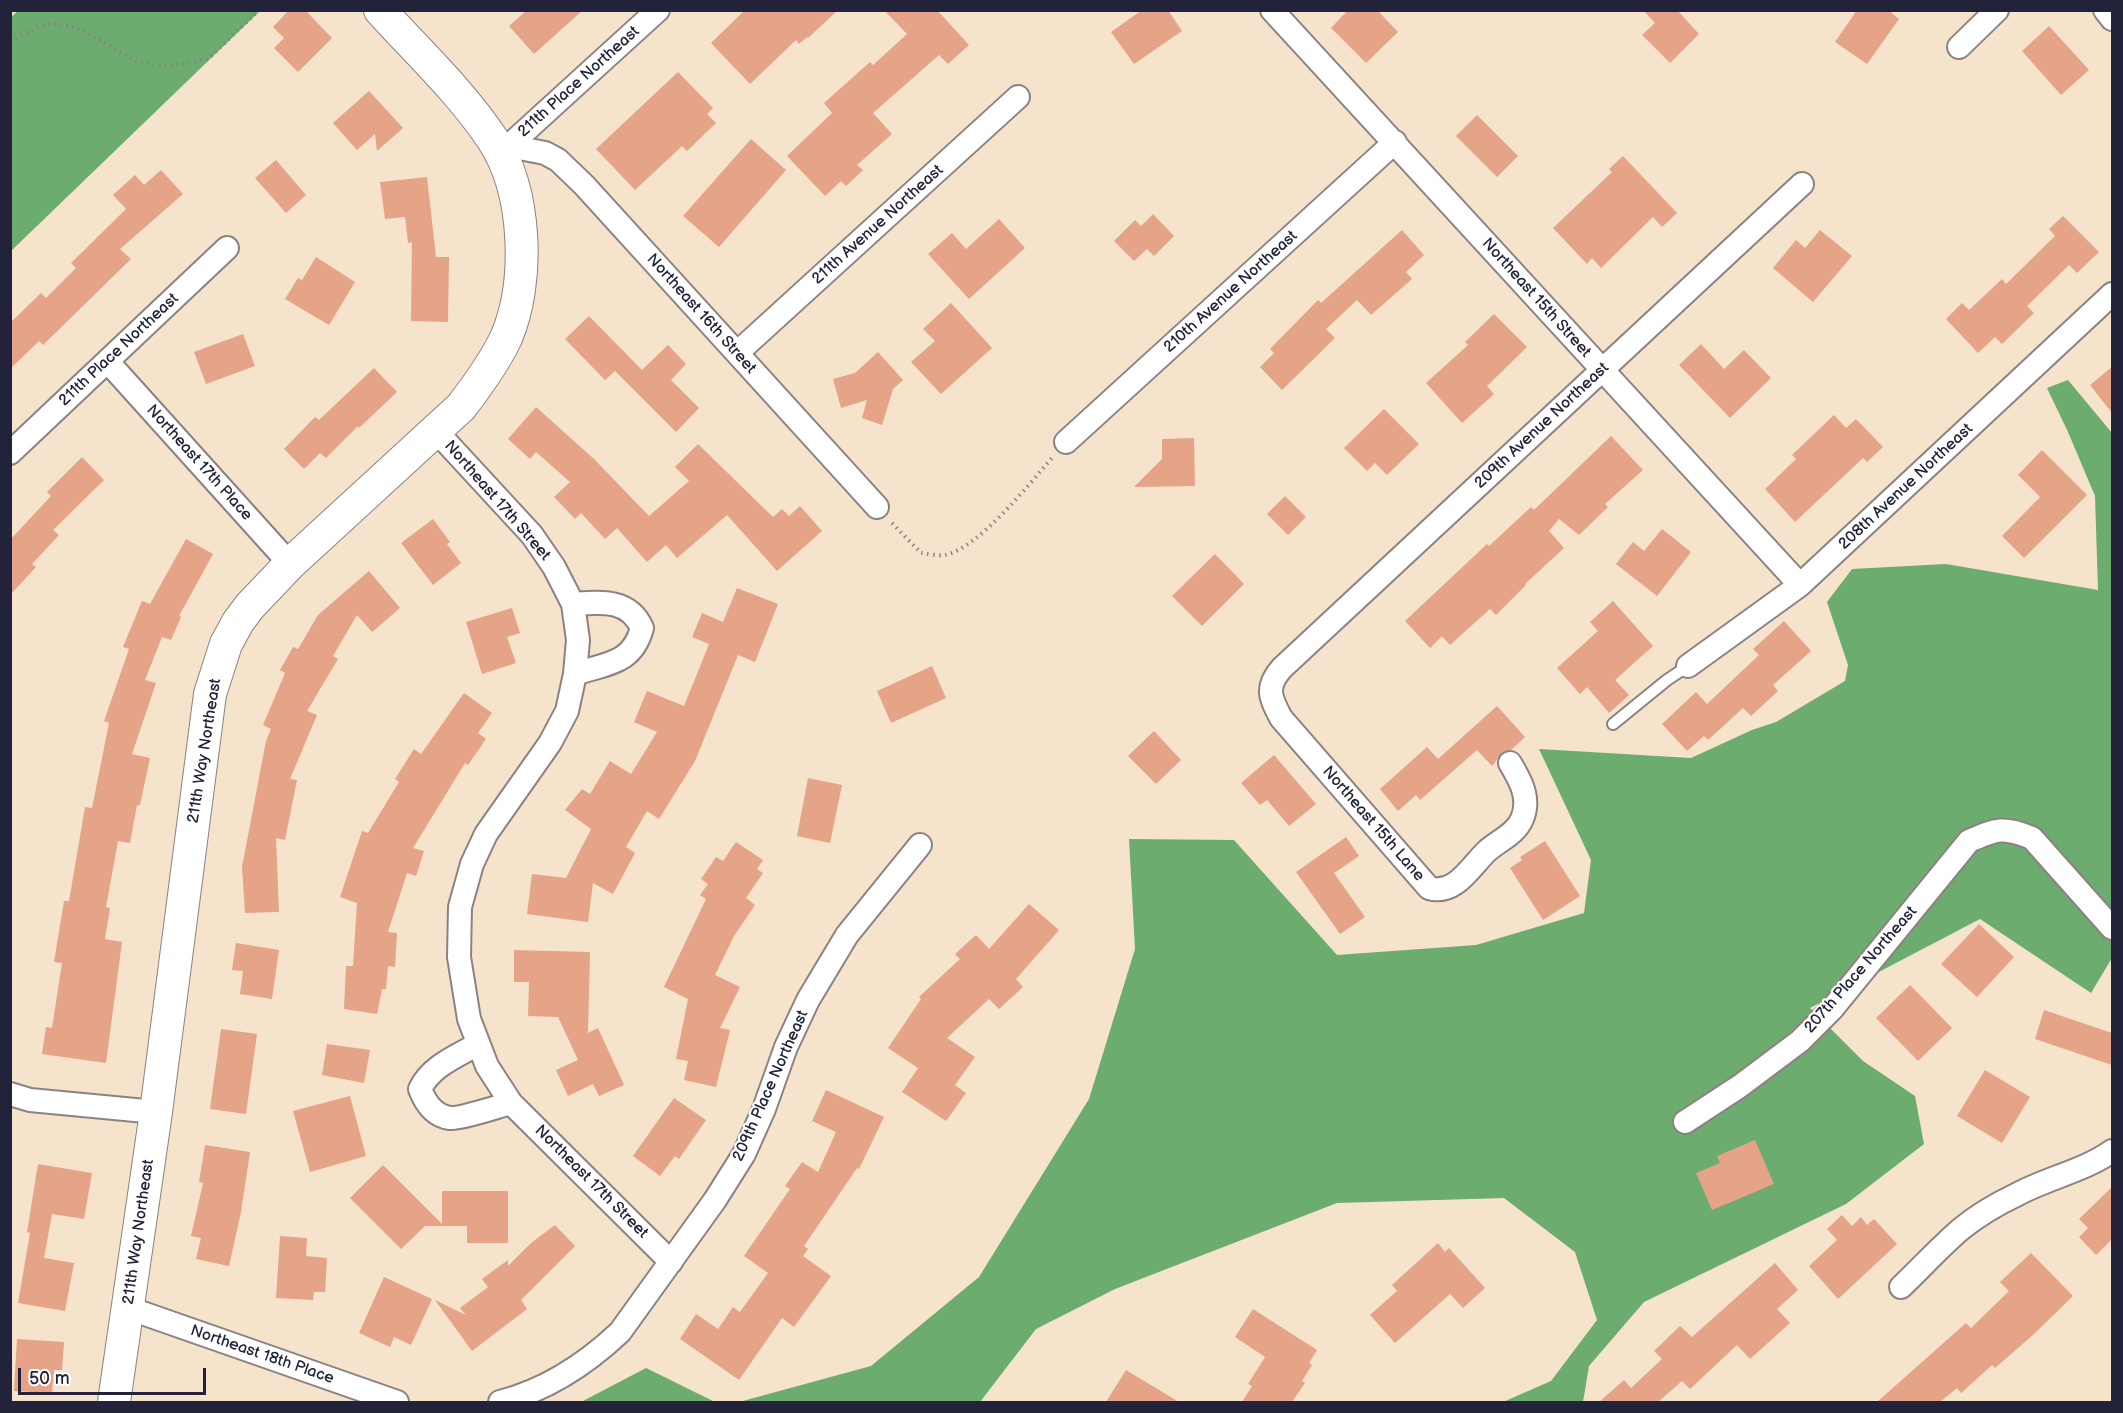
<!DOCTYPE html>
<style>
body{margin:0}
#map{position:relative;width:2123px;height:1413px;overflow:hidden;background:#f5e3cb;font-family:"Balsamiq Sans",sans-serif}
canvas{display:block}
.frame{position:absolute;inset:0;border:12px solid #22223b;pointer-events:none}
.scale{position:absolute;left:18px;top:1368px;width:188px;height:27px;box-sizing:border-box;border:3px solid #22223b;border-top:0;padding-left:8px;font-size:18px;line-height:21px;white-space:nowrap;color:#22223b;-webkit-text-stroke:4px #fff;paint-order:stroke}
</style>
<div id="map">
<canvas width="2123" height="1413"></canvas>
<div class="frame"></div>
<div class="scale">50 m</div>
</div>
<script>
const context = document.querySelector('canvas').getContext('2d');
context.lineJoin = 'round';
function fillPath(path, color) { context.fillStyle = color; context.fill(path, 'evenodd'); }
function stroke(path, color, width, dash) { context.strokeStyle = color; context.lineWidth = width; context.lineCap = dash ? 'butt' : 'round'; context.setLineDash(dash || []); context.stroke(path); }
function drawText(font, color, halo, rows, align = 'center') {
  context.font = font + ' "Balsamiq Sans",sans-serif'; context.lineWidth = 4.5; context.setLineDash([]); context.textBaseline = 'middle'; context.strokeStyle = halo; context.fillStyle = color; for (const [text, x, y, turn = 0] of rows) {
    context.save(); context.translate(x, y); context.rotate((+turn || 0) * Math.PI / 180); context.textAlign = isNaN(turn) ? turn : align; if (halo) context.strokeText(text, 0, 0); context.fillText(text, 0, 0); context.restore();
  }
}
fillPath(new Path2D(`
 M19,10H260V11L11,251L10,18Z
 M2068,380L2112,433V958L2091,993L1980,919L1810,1008L1863,1061L1915,1096L1924,1144L1846,1204L1644,1302L1589,1366L1583,1402H1503L1551,1381L1597,1320L1575,1252L1504,1198L1337,1203L1115,1289L1036,1329L980,1402H739L871,1366L979,1277L1089,1099L1135,949L1129,839L1234,840L1337,955L1476,945L1584,913L1591,860L1539,749L1691,758L1752,730L1776,722L1845,681L1848,665L1827,602L1852,569L1946,564L2098,590L2095,496L2068,432L2047,388Z
 M646,1368L715,1402H581Z`), '#6cac6e');
fillPath(new Path2D(`
 M289,10H305L332,38L298,72L274,48L284,38L273,27Z
 M527,10H583L534,54L509,26Z
 M745,10H838L808,38L807,37L799,44L796,40L750,84L711,43Z
 M884,10H937L969,45L948,64L939,55L873,113L892,134L857,165L863,170L846,186L841,181L825,196L787,156L832,113L824,103L870,62L873,65L907,34Z
 M1142,10H1168L1182,31L1134,64L1111,32Z
 M1348,10H1377L1398,32L1366,63L1331,28Z
 M1643,10H1677L1699,34L1670,63L1642,35L1655,23Z
 M1857,10H1888L1899,19L1867,64L1835,42Z
 M2049,26L2089,70L2061,95L2022,51Z
 M678,72L713,108L707,114L716,123L687,151L682,146L635,190L596,149Z
 M369,91L403,128L377,151L375,134L357,150L333,123Z
 M1477,115L1518,156L1497,177L1456,136Z
 M751,139L786,170L719,247L683,216Z
 M1623,156L1677,213L1662,227L1653,217L1601,268L1592,258L1587,264L1553,228L1612,172L1609,169Z
 M276,160L306,195L286,213L255,178Z
 M161,170L183,194L120,249L131,259L43,345L39,341L10,369V323L41,293L46,298L76,268L71,263L126,209L113,195L135,175L144,185Z
 M427,177L436,257H449L448,322L411,321L412,242L408,243L405,217L385,219L380,182Z
 M1153,214L1174,236L1154,256L1147,249L1134,261L1114,241L1135,220L1141,226Z
 M2063,216L2099,252L2077,273L2069,265L2027,306L2034,313L2002,344L1995,337L1978,353L1946,319L1962,303L1969,310L2002,279L2006,284L2055,236L2049,229Z
 M999,219L1025,248L969,299L928,254L952,233L966,249Z
 M1402,230L1424,255L1406,272L1412,279L1371,315L1357,300L1326,329L1335,338L1282,390L1260,367L1274,353L1270,349L1318,300L1321,303Z
 M1820,230L1852,256L1813,302L1773,268L1796,240L1805,248Z
 M316,257L355,282L329,325L285,299L298,278L302,280Z
 M951,303L992,348L941,394L911,362L935,341L923,329Z
 M1494,314L1527,347L1487,386L1494,394L1462,423L1426,383L1468,345L1465,342Z
 M589,316L642,370L668,345L686,364L671,380L699,408L676,432L615,371L605,380L565,339Z
 M243,334L255,366L206,384L194,352Z
 M1701,344L1724,369L1744,350L1771,378L1730,418L1679,365Z
 M878,352L903,380L893,389L882,425L862,418L867,400L841,408L833,379L855,373Z
 M2112,367V413L2090,385Z
 M374,368L397,392L359,428L358,426L326,458L320,453L304,469L284,449L315,417L319,420Z
 M536,407L594,459L649,516L689,481L675,467L698,444L773,517L782,509L789,516L800,506L822,531L777,571L727,515L677,558L666,545L647,562L617,528L605,539L581,513L575,519L554,497L570,482L536,452L530,459L508,439Z
 M1384,409L1419,444L1387,475L1375,463L1367,471L1344,448Z
 M1834,415L1846,428L1856,419L1883,447L1867,462L1863,458L1795,522L1765,489L1796,459L1792,455Z
 M1611,436L1643,470L1605,504L1608,507L1579,535L1559,519L1549,531L1564,548L1525,584L1526,585L1496,615L1490,609L1450,645L1442,636L1430,648L1405,621L1487,544L1489,546L1531,507L1534,510Z
 M1194,438L1195,486L1134,487L1162,459V439Z
 M2042,450L2087,495L2024,558L2002,536L2040,497L2018,475Z
 M82,457L104,480L53,530L59,535L32,564L36,567L10,595V540L51,496L47,492Z
 M1285,496L1306,517L1288,535L1267,514Z
 M433,519L450,542L447,544L461,563L433,585L401,543Z
 M1662,529L1691,552L1657,596L1616,564L1633,542L1644,551Z
 M186,539L213,554L179,616L181,617L171,640L162,637L145,680L156,683L132,754L150,758L140,805H137L130,843L118,841L106,907L110,908L105,939L122,942L106,1063L42,1054L46,1027L52,1028L62,963L54,962L64,901H69L85,807L92,808L109,723L104,721L129,649L123,647L142,601L150,604Z
 M1215,554L1244,584L1202,626L1172,596Z
 M369,571L400,608L372,632L357,615L333,656L338,659L307,711L317,715L290,779L297,780L285,840L276,838L279,912L245,913L242,867L266,741L271,729L263,725L285,673L280,670L293,647L298,649L318,615Z
 M737,588L778,604L755,662L738,655L695,761L659,819L647,811L626,847L635,853L613,894L593,883L588,922L527,914L532,874L566,878L591,829L565,810L582,789L590,794L610,761L631,774L657,732L634,722L647,691L684,706L709,644L692,637L702,613L723,622Z
 M1613,601L1653,646L1615,680L1629,695L1609,713L1587,687L1580,694L1557,668L1598,631L1590,622Z
 M512,608L520,633L507,637L516,663L482,674L466,622Z
 M1784,621L1811,651L1773,685L1778,691L1751,716L1743,708L1708,740L1704,736L1687,751L1662,724L1696,692L1707,704L1759,655L1753,649Z
 M932,666L946,698L891,723L877,691Z
 M464,693L492,713L478,733L486,739L468,765L465,763L413,848L424,851L416,876L407,873L388,932L397,933L395,967L388,966L386,989H382L377,1014L344,1009L346,966H353L357,903L340,897L362,831L368,833L399,782L395,779L414,749L421,754Z
 M1497,706L1525,737L1511,750L1503,752L1492,766L1477,750L1420,800L1416,795L1398,811L1380,789L1427,747L1438,759Z
 M1154,731L1181,760L1156,784L1128,756Z
 M1274,755L1316,804L1289,826L1267,800L1260,805L1241,783Z
 M808,778L842,785L830,843L797,836Z
 M1346,837L1359,856L1334,873L1365,917L1340,934L1296,872Z
 M1545,841L1580,896L1543,920L1510,868L1522,860L1520,857Z
 M736,842L763,860L757,869L763,873L746,898L755,905L734,936L715,975L740,987L720,1028L730,1030L716,1087L684,1080L688,1061L676,1059L688,999L664,987L706,899L700,895L708,884L701,879L716,857L723,861Z
 M1029,904L1059,930L1016,979L1023,987L999,1009L989,999L947,1038L975,1057L955,1085L966,1093L946,1121L902,1092L918,1068L888,1048L921,999L919,997L960,959L955,954L976,935L989,949Z
 M1979,924L2014,957L1977,997L1941,964Z
 M236,943L279,950L272,999L240,994L243,971L232,970Z
 M514,950L590,952L588,1033L598,1028L624,1085L599,1096L593,1084L568,1096L556,1070L578,1060L558,1017L528,1016L529,982H514Z
 M1910,985L1952,1028L1918,1061L1876,1018Z
 M2044,1010L2112,1033V1065L2035,1039Z
 M221,1029L257,1034L246,1114L210,1109Z
 M327,1044L370,1050L364,1083L322,1075Z
 M1985,1070L2030,1097L2002,1143L1957,1116Z
 M826,1090L884,1117L859,1169L857,1168L804,1246L808,1249L803,1256L831,1276L794,1327L782,1318L739,1380L680,1339L696,1314L718,1329L733,1307L740,1312L768,1273L744,1256L790,1189L785,1186L802,1162L818,1172L836,1132L812,1121Z
 M350,1096L366,1156L310,1172L293,1111Z
 M674,1098L706,1120L679,1159L675,1156L660,1176L633,1156Z
 M1755,1140L1774,1184L1712,1210L1696,1173L1720,1163L1717,1156Z
 M205,1145L250,1152L241,1212L229,1266L196,1259L201,1238L191,1236L203,1183L199,1182Z
 M38,1164L92,1173L84,1219L52,1214L44,1258L74,1263L65,1311L18,1303L30,1233L27,1232Z
 M383,1165L442,1224V1191H508V1243H467V1226H425L401,1249L350,1198Z
 M2112,1187V1239L2096,1255L2079,1237L2088,1228L2079,1219Z
 M1842,1215L1852,1226L1861,1217L1867,1225L1874,1219L1897,1244L1838,1299L1809,1266L1837,1240L1827,1229Z
 M555,1225L575,1246L521,1300L527,1309L472,1351L435,1300L466,1315L460,1308L488,1287L482,1279L508,1260V1266L531,1243Z
 M280,1236L307,1238L306,1256L327,1258L325,1292H314L313,1300L276,1298Z
 M1438,1243L1445,1252L1449,1248L1485,1288L1463,1308L1450,1294L1395,1343L1370,1315L1397,1291L1392,1285Z
 M2031,1253L2073,1296L2034,1334L1995,1368L1992,1365L1961,1393L1957,1388L1940,1402H1877L1966,1323L1971,1328L2009,1291L2000,1282Z
 M1775,1263L1798,1290L1777,1309L1790,1323L1750,1359L1737,1345L1690,1389L1682,1381L1658,1402H1599L1624,1380L1631,1388L1662,1359L1654,1351L1680,1326L1692,1337Z
 M384,1277L432,1299L411,1345L394,1337L390,1347L359,1333Z
 M1253,1309L1317,1350L1309,1363L1312,1365L1302,1381L1305,1383L1292,1402H1242L1252,1386L1248,1384L1265,1357L1235,1337Z
 M17,1339L64,1342L62,1370H54L52,1393L14,1391Z
 M1126,1370L1179,1402H1106Z`), '#e5a387');
const lane = new Path2D(`
 M1613,724L1667,680L1688,666`);
const street = new Path2D(`
 M1272,10C1449,201 1623,394 1800,585
 M2105,10L2112,19
 M1959,47L1997,10
 M509,146L545,153L558,160L584,185L877,507
 M501,153L658,10
 M737,353L1018,97
 M108,362L290,564
 M436,431L532,535L554,567L573,604L578,640L575,674L567,711L550,743L486,834L472,864L460,907L459,957L469,1019L487,1066L511,1103L671,1262
 M1066,442L1395,142
 M10,453L227,248
 M573,604C602,602 629,599 642,628C632,665 606,663 575,674
 M1688,666L1800,585L2112,294
 M1510,763C1520,780 1531,798 1522,819C1516,834 1498,841 1487,851C1471,866 1455,896 1429,888L1281,718C1270,697 1265,687 1282,668L1802,184
 M478,1044C457,1056 431,1066 420,1089C425,1102 434,1116 450,1118C461,1119 499,1106 511,1103
 M10,1094L30,1100L156,1112
 M1685,1122L1740,1086L1800,1041L1832,1009L1969,841C1996,829 2004,826 2032,838L2112,928
 M1901,1287C1921,1268 1940,1247 1961,1229C1977,1216 1997,1204 2016,1195C2047,1178 2084,1171 2112,1151
 M128,1308L397,1402
 M500,1402C547,1390 585,1365 620,1332L715,1200L744,1154L764,1109L786,1047L808,1000L847,935L920,845`);
const secondary = new Path2D(`
 M114,1402L156,1112L210,694L226,644L238,622L250,606L290,564L461,407C478,385 494,363 506,338C530,282 527,192 493,140C462,93 418,52 380,10`);
stroke(lane, '#8c8283', 14);
stroke(street, '#8c8283', 26);
stroke(secondary, '#8c8283', 34);
stroke(new Path2D(`
 M10,41L43,25L60,24L82,30L136,61L160,66L187,64L208,59L259,10
 M892,523L921,553C928,554 938,556 945,555C979,548 1028,485 1052,458`), '#8c8283', 4, [1.5, 4.5]);
stroke(lane, '#fff', 10);
stroke(street, '#fff', 22);
stroke(secondary, '#fff', 32);
drawText('16px', '#22223b', '#fff', [
 ["211th Place Northeast",579,82,-42],
 ["211th Avenue Northeast",878,225,-42],
 ["210th Avenue Northeast",1231,292,-42],
 ["Northeast 15th Street",1536,298,48],
 ["Northeast 16th Street",701,314,48],
 ["211th Place Northeast",119,350,-43],
 ["209th Avenue Northeast",1542,426,-43],
 ["Northeast 17th Place",199,463,48],
 ["208th Avenue Northeast",1906,487,-43],
 ["Northeast 17th Street",497,501,49],
 ["211th Way Northeast",205,751,-81],
 ["Northeast 15th Lane",1373,824,49],
 ["207th Place Northeast",1861,970,-49],
 ["209th Place Northeast",771,1086,-66],
 ["Northeast 17th Street",591,1182,45],
 ["211th Way Northeast",139,1232,-82],
 ["Northeast 18th Place",262,1355,19]
]);
</script>
